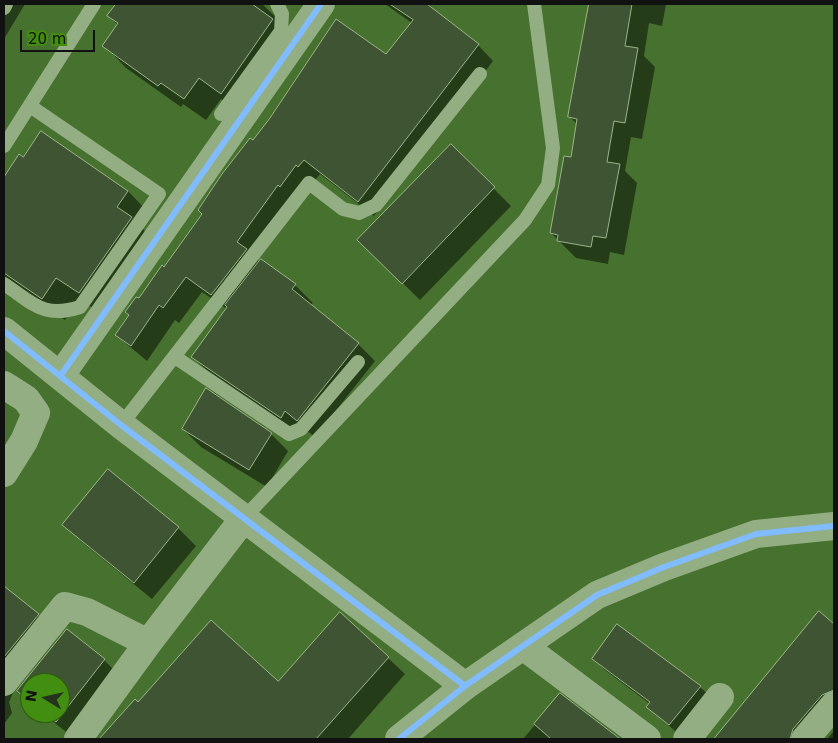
<!DOCTYPE html>
<style>
body{margin:0}
#map{position:relative;width:838px;height:743px;overflow:hidden;background:#47712e;font-family:"DejaVu Sans",sans-serif}
canvas{display:block}
.frame{position:absolute;inset:0;border:5px solid #111;pointer-events:none}
.north{position:absolute;left:20px;top:673px;width:50px;height:50px;box-sizing:border-box;background:#418e11;border:1px solid #2e5c11;border-radius:50%;rotate:279deg;font-size:14px;font-weight:700;line-height:20px;text-align:center;color:#111}
.north::after{content:'';display:block;margin:auto;width:18px;height:22px;background:#24331b;clip-path:polygon(50% 0,100% 100%,50% 72%,0 100%)}
.scale{position:absolute;left:20px;top:30px;width:75px;height:22px;box-sizing:border-box;border:2px solid #111;border-top:0;padding-left:6px;font-size:15px;line-height:18px;white-space:nowrap;color:#111;-webkit-text-stroke:4px #418e11;paint-order:stroke}
</style>
<div id="map">
<canvas width="838" height="743"></canvas>
<div class="frame"></div>
<div class="north">N</div>
<div class="scale">20 m</div>
</div>
<script>
const context = document.querySelector('canvas').getContext('2d');
context.lineJoin = 'round';
function fillPath(path, color) { context.fillStyle = color; context.fill(path, 'evenodd'); }
function stroke(path, color, width, dash) { context.strokeStyle = color; context.lineWidth = width; context.lineCap = dash ? 'butt' : 'round'; context.setLineDash(dash || []); context.stroke(path); }
fillPath(new Path2D(`
 M4,4H25L4,39Z
 M118,4H262L283,24L243,115L221,99L206,120L183,104L181,107L126,68L104,45L118,25L109,16Z
 M385,4H432L429,7L478,45L493,61L374,216L320,174L253,257L295,285L313,303L310,305L358,344L375,361L315,437L302,427L298,434L210,374L193,357L227,309L202,292L179,323L175,320L147,361L116,335L253,142L386,56L412,23Z
 M590,4H666L662,26L649,23L644,56L655,67L642,139L631,137L625,171L637,183L624,255L610,252L608,264L576,258L551,233L572,159L577,124L570,117Z
 M451,146L511,206L420,300L359,240Z
 M20,156L128,191L150,214L141,227L154,240L102,314L79,299L65,320L4,279V179Z
 M183,429L271,434L288,451L267,487L201,447Z
 M108,471L178,528L196,546L152,599L82,542L64,525Z
 M4,587L38,615L59,636L13,693L9,702L12,713L4,724Z
 M819,612L834,625V721L819,739H715Z
 M67,631L104,660L121,677L74,738L42,713H60V683H30V703L18,691Z
 M388,658L405,674L348,739H101L135,701L138,704L279,683Z
 M593,659L700,687L712,698L681,736L647,707L650,704L605,670Z
 M560,695L617,739H523Z
 M834,731V739H827Z`), '#0007');
const building = new Path2D(`
 M116,4H252L273,19L221,94L199,78L184,99L161,83L158,86L102,46L118,23L107,16Z
 M390,4H427L479,44L358,202L304,160L298,167L296,165L280,187L278,185L237,242L247,249L211,295L186,277L163,308L159,305L131,346L115,335L129,315L125,312L136,297L139,298L162,265L164,267L202,214L198,210L222,174L250,138L253,140L270,118L336,19L386,54L413,20Z
 M589,4H632L625,46L638,48L625,123L614,121L607,162L620,164L606,238L593,236L591,247L557,241L558,235L550,233L564,156L571,157L577,119L568,117Z
 M41,131L128,191L117,207L132,217L79,293L56,278L42,299L4,273V177L19,154L23,157Z
 M451,144L495,187L402,284L357,240Z
 M261,259L296,284L292,289L359,343L297,421L285,411L281,418L191,357L227,307L225,305Z
 M206,388L272,433L249,470L182,429Z
 M108,469L179,527L134,583L62,525Z
 M4,586L39,614L4,657Z
 M819,611L834,624V690L822,695L793,729L790,739H714Z
 M340,612L389,657L316,739H99L135,699L138,702L211,620L278,681Z
 M617,624L701,686L669,725L646,707L650,702L592,659Z
 M67,629L105,659L56,722L44,713H60V683H30V702L17,691Z
 M560,693L619,738L621,739H551L534,724Z`);
fillPath(building, '#3f5432');
stroke(building, '#9ab489', 1);
stroke(new Path2D(`
 M4,8L6,4
 M221,114L281,31L282,14L277,4
 M4,146L94,4
 M4,284C33,303 43,319 80,307L159,194L30,106
 M175,357L289,434L301,429L358,362
 M121,425L309,183L343,209L359,213L376,205L480,74
 M244,518L525,220L548,185L553,148L534,4`), '#93ae82', 14);
stroke(new Path2D(`
 M4,331L121,425L465,686
 M61,375L321,4
 M4,385L26,399L36,413L24,441L4,473
 M523,646L647,739
 M4,682L65,606L87,612L148,643
 M78,739L148,643L244,518
 M399,739L465,686L597,595L664,567L756,534L834,526
 M687,739L720,697
 M805,739L834,705`), '#93ae82', 28);
stroke(new Path2D(`
 M4,331L121,425L465,686
 M61,375L321,4
 M399,739L465,686L597,595L664,567L756,534L834,526`), '#80bcff', 6);
</script>
